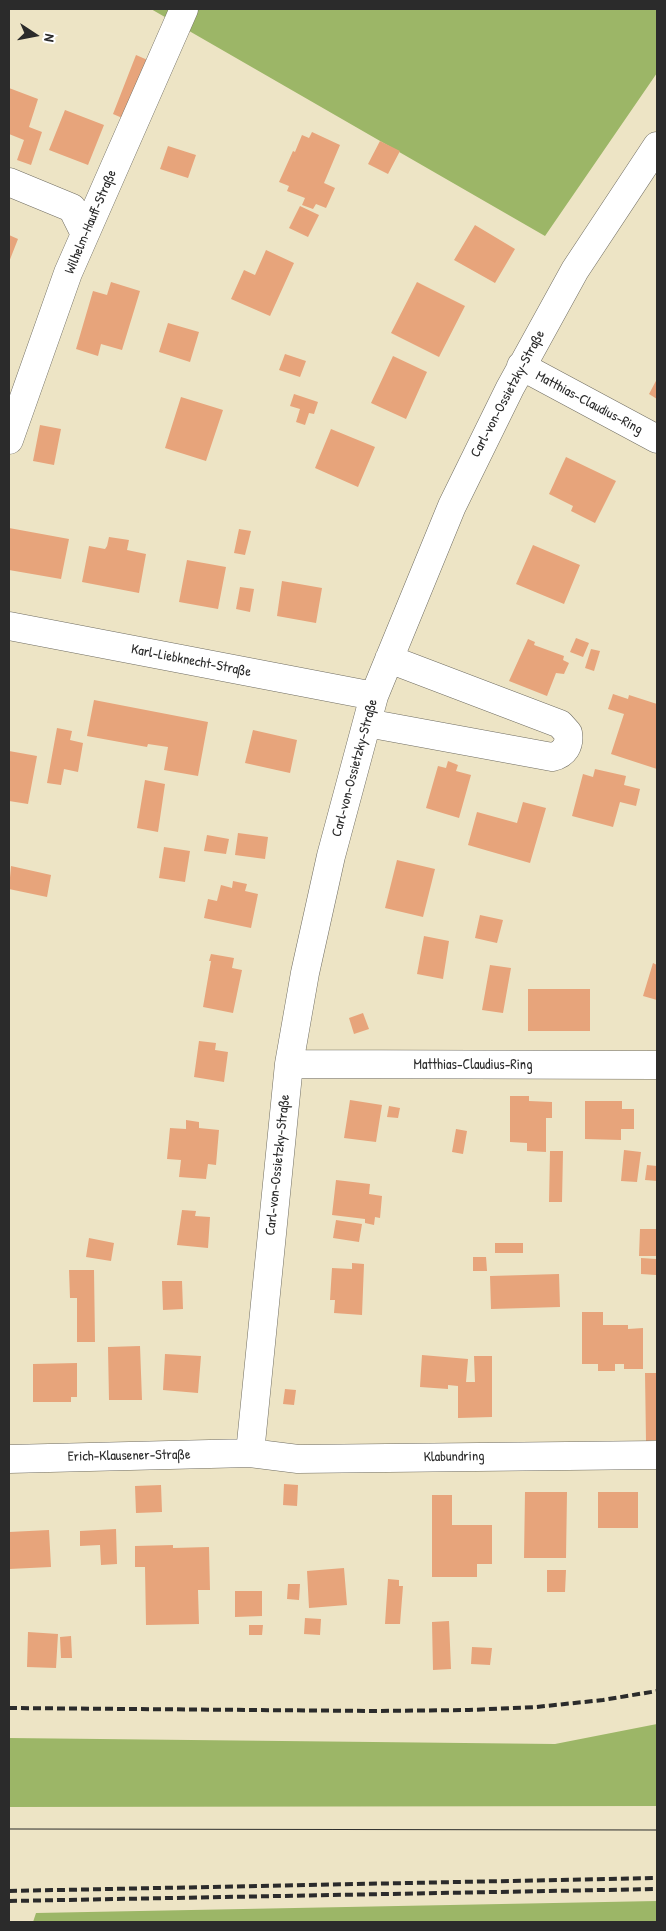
<!DOCTYPE html>
<meta charset="utf-8">
<style>
body{margin:0}
#map{position:relative;width:666px;height:1931px;overflow:hidden;background:#ede4c5;font-family:"Patrick Hand",sans-serif}
canvas{display:block}
.frame{position:absolute;inset:0;border:10px solid #2b2b2b;pointer-events:none}
.north{position:absolute;left:10px;top:10px;width:50px;height:50px;-webkit-text-stroke:4px #fff;paint-order:stroke;rotate:101deg;font-size:14px;font-weight:700;line-height:20px;text-align:center;color:#2b2b2b}
.north::after{content:'';display:block;margin:auto;width:18px;height:22px;background:#2b2b2b;clip-path:polygon(50% 0,100% 100%,50% 72%,0 100%)}
</style>
<div id="map">
<canvas width="666" height="1931"></canvas>
<div class="frame"></div>
<div class="north">N</div>
</div>
<script>
const context = document.querySelector('canvas').getContext('2d');
context.lineJoin = 'round';
function fillPath(path, color) { context.fillStyle = color; context.fill(path, 'evenodd'); }
function stroke(path, color, width, dash) { context.strokeStyle = color; context.lineWidth = width; context.lineCap = dash ? 'butt' : 'round'; context.setLineDash(dash || []); context.stroke(path); }
function drawText(font, color, halo, rows, align = 'center') {
  context.font = font + ' "Patrick Hand",sans-serif'; context.lineWidth = 4; context.setLineDash([]); context.textBaseline = 'middle'; context.strokeStyle = halo; context.fillStyle = color; for (const [text, x, y, turn = 0] of rows) {
    context.save(); context.translate(x, y); context.rotate((+turn || 0) * Math.PI / 180); context.textAlign = isNaN(turn) ? turn : align; if (halo) context.strokeText(text, 0, 0); context.fillText(text, 0, 0); context.restore();
  }
}
fillPath(new Path2D(`
 M151,9H657V73L545,236Z
 M657,1724V1806L9,1807V1738L555,1744Z
 M657,1901V1922H33L36,1913Z`), '#9cb667');
fillPath(new Path2D(`
 M136,55L150,61L127,120L113,114Z
 M9,88L38,99L29,127L42,132L31,165L17,160L24,140L9,134Z
 M65,110L104,125L88,165L49,150Z
 M312,132L340,145L324,183L335,188L326,208L316,204L313,209L302,205L305,198L287,191L289,186L279,182L293,151L295,152L302,135L309,138Z
 M380,141L400,151L388,174L368,164Z
 M168,146L196,155L188,178L160,169Z
 M300,206L319,215L308,237L289,228Z
 M475,225L515,249L495,283L454,260Z
 M9,235L18,239L9,262Z
 M266,250L294,263L270,316L231,299L244,270L255,275Z
 M111,282L140,291L122,350L101,344L98,356L76,349L93,291L107,295Z
 M417,282L465,306L439,357L391,333Z
 M168,323L199,332L190,362L159,352Z
 M285,354L306,361L300,377L279,370Z
 M393,356L427,372L406,419L371,403Z
 M657,379V399L649,394Z
 M294,394L318,402L314,414L309,413L305,425L296,422L300,409L290,406Z
 M181,397L223,410L206,461L165,448Z
 M40,425L61,429L54,465L33,461Z
 M331,429L375,447L358,487L315,468Z
 M566,457L616,481L595,523L571,511L573,506L549,494Z
 M9,528L69,539L61,579L9,570Z
 M239,529L251,531L245,555L234,553Z
 M109,537L129,540L127,550L146,554L139,593L82,582L89,546L105,549L107,546Z
 M533,545L580,565L564,604L516,584Z
 M187,560L226,567L218,609L179,602Z
 M282,581L322,588L316,623L277,616Z
 M240,587L254,589L250,612L236,609Z
 M576,638L589,643L583,657L570,652Z
 M528,639L535,642L534,645L564,656L563,660L569,663L564,674L556,673L547,696L509,681Z
 M591,649L600,651L594,671L585,668Z
 M613,694L628,699L629,695L657,704V769L611,754L624,714L608,709Z
 M94,700L208,722L198,776L164,770L168,747L148,744L147,747L87,736Z
 M57,728L72,731L70,740L83,743L78,772L64,769L61,785L47,783Z
 M253,730L297,740L290,773L245,763Z
 M9,751L37,756L28,804L9,801Z
 M448,761L458,765L456,771L471,775L459,818L426,808L438,766L446,768Z
 M595,769L626,776L624,785L640,789L636,806L620,802L613,827L572,816L583,774L593,777Z
 M145,780L165,784L158,832L137,828Z
 M523,802L546,808L530,863L468,845L477,812L517,823Z
 M238,833L268,837L265,859L235,855Z
 M207,835L229,839L226,854L204,851Z
 M164,847L190,851L185,882L159,878Z
 M397,860L435,869L423,917L385,908Z
 M11,866L51,875L47,897L9,889Z
 M233,881L247,884L245,891L258,894L251,928L204,918L208,899L217,901L221,885L232,888Z
 M480,915L503,920L497,943L475,938Z
 M424,936L449,941L443,979L417,974Z
 M211,954L234,958L232,968L242,970L233,1013L203,1007L211,961H209Z
 M653,963L657,965V1000L643,996Z
 M490,965L511,968L503,1013L482,1010Z
 M528,989H590V1031H528Z
 M363,1013L369,1029L354,1034L349,1018Z
 M199,1041L216,1043L215,1050L228,1052L224,1082L194,1077Z
 M510,1096H529V1101L552,1102V1118H546V1152L527,1151V1143L510,1142Z
 M350,1100L382,1105L376,1142L344,1138Z
 M585,1101H622V1109H634V1129H621V1140L585,1139Z
 M389,1106L400,1108L398,1118L387,1117Z
 M186,1120L199,1122V1128L219,1130L216,1165L208,1164L206,1179L179,1177L181,1160L167,1159L170,1128L186,1129Z
 M456,1129L467,1131L463,1154L452,1152Z
 M624,1150L641,1152L637,1182L621,1181Z
 M550,1151H563L562,1202H549Z
 M647,1165L657,1166V1181L645,1180Z
 M336,1180L370,1184L369,1194L382,1196L380,1218L375,1217L374,1225L365,1223V1219L332,1215Z
 M182,1210L196,1211L195,1216L210,1217L208,1248L177,1245Z
 M336,1220L362,1224L359,1242L333,1238Z
 M640,1229H657V1256H639Z
 M89,1238L114,1243L111,1261L86,1257Z
 M495,1243H523V1253H495Z
 M473,1257H486L487,1271H473Z
 M641,1258L656,1259V1275L641,1274Z
 M352,1263L364,1264L362,1315L334,1313L335,1300H330L332,1268L352,1269Z
 M69,1270H94L95,1342H77V1298H70Z
 M559,1274L560,1307L491,1309L490,1276Z
 M162,1281H182L183,1309L163,1310Z
 M582,1312H603V1325H628V1329L643,1328V1369H624V1364H615V1371H598V1364H582Z
 M140,1346L142,1400H109L108,1347Z
 M165,1354L201,1356L198,1393L163,1390Z
 M422,1355L468,1359L466,1382H475L474,1356H492V1417L458,1418V1386L448,1385V1389L420,1387Z
 M77,1363V1397H71V1402H33V1364Z
 M645,1373H657V1440L646,1441Z
 M285,1389L296,1390L294,1405L283,1404Z
 M284,1484L298,1485L297,1506L283,1505Z
 M161,1485L162,1512L136,1513L135,1486Z
 M525,1492H567L566,1558H524Z
 M598,1492H638V1528H598Z
 M432,1495H452V1525H492V1564H477V1577H432Z
 M116,1529L117,1564L101,1565L100,1545L80,1546V1531Z
 M49,1530L51,1567L9,1569V1532Z
 M173,1545V1548L209,1547L210,1590H198L199,1624L146,1625L145,1567H135V1546Z
 M344,1568L347,1605L309,1608L307,1571Z
 M547,1570H566L565,1592H547Z
 M388,1579L399,1580V1586H403L400,1624H385Z
 M288,1584H300L299,1600L287,1599Z
 M235,1591H262V1616L235,1617Z
 M305,1618L321,1619L320,1635L304,1634Z
 M449,1621L451,1669L433,1670L432,1622Z
 M249,1625H263L262,1635H249Z
 M28,1632L58,1634L56,1668L27,1667Z
 M71,1636L72,1658H61L60,1637Z
 M472,1647L492,1648L490,1665L471,1664Z`), '#e7a47b');
const minor = new Path2D(`
 M9,182L72,208L85,234
 M521,366L657,439
 M9,440L68,273L184,9
 M9,626L374,696
 M367,723L552,757C565,754 570,745 568,733L560,724L389,659
 M289,1064L657,1065
 M250,1453L289,1064L305,973L331,856L374,696L452,506L510,388L575,270L657,146
 M9,1459L250,1453L298,1459L657,1455`);
stroke(minor, '#6f6c61', 29);
stroke(minor, '#fff', 28);
stroke(new Path2D(`
 M9,1829L657,1830`), '#2b2b2b', 1);
stroke(new Path2D(`
 M9,1708L376,1711L469,1710L536,1707L603,1700L657,1691
 M9,1891L657,1878
 M9,1901L657,1889`), '#2b2b2b', 4, [8, 4]);
drawText('14px', '#2b2b2b', '#fff', [
 ["Wilhelm-Hauff-Straße",91,222,-67],
 ["Carl-von-Ossietzky-Straße",508,394,-62],
 ["Matthias-Claudius-Ring",589,403,28],
 ["Karl-Liebknecht-Straße",191,661,11],
 ["Carl-von-Ossietzky-Straße",355,768,-75],
 ["Matthias-Claudius-Ring",473,1065],
 ["Carl-von-Ossietzky-Straße",278,1165,-84],
 ["Erich-Klausener-Straße",129,1456,-1],
 ["Klabundring",454,1457,-1]
]);
</script>
